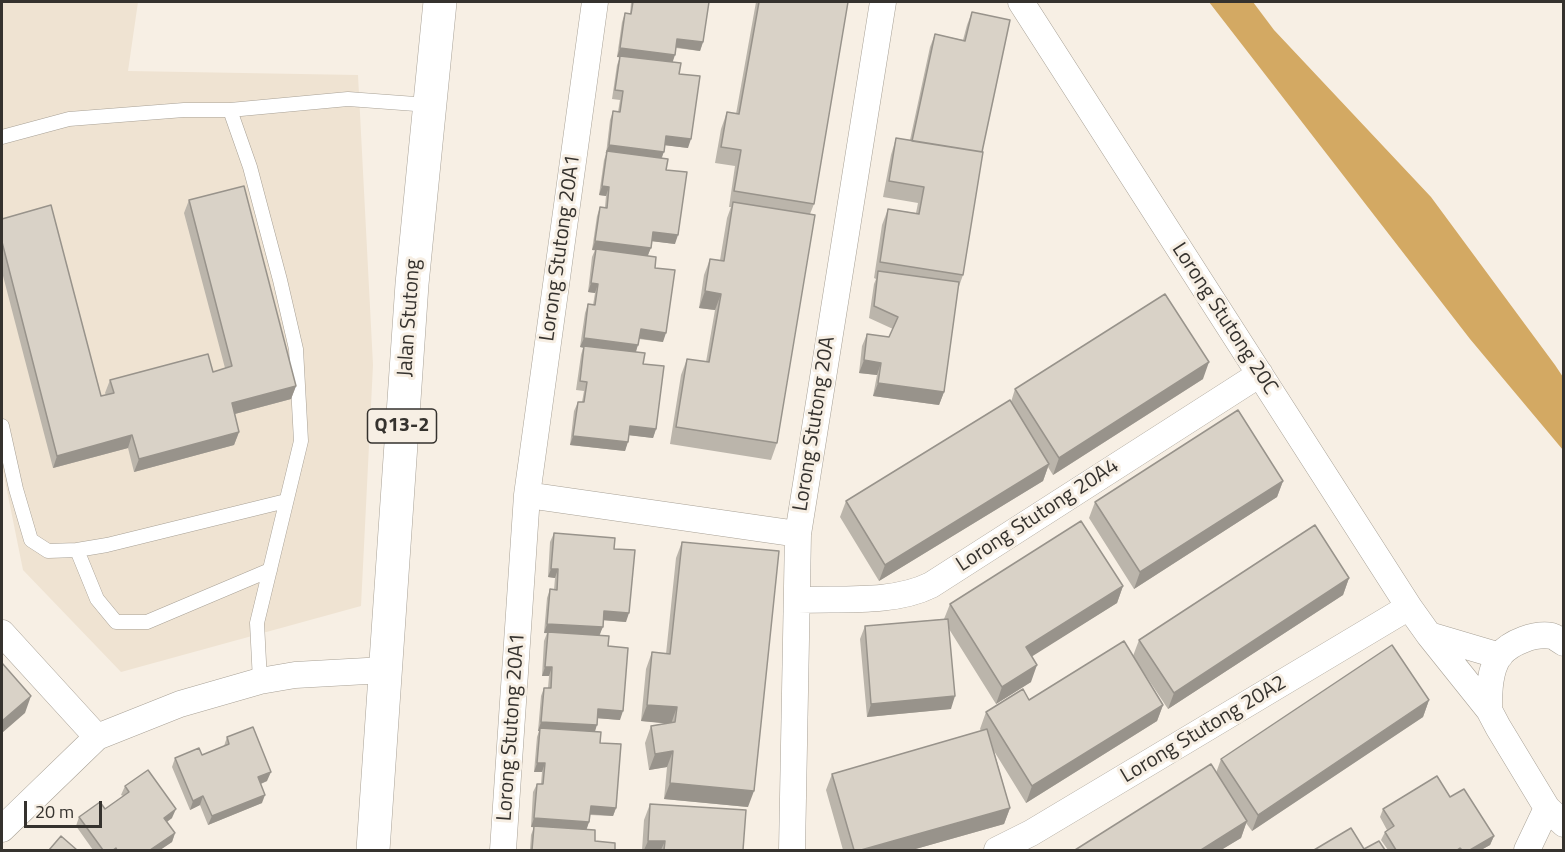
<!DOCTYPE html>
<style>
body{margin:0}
#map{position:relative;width:1565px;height:852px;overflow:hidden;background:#f7efe4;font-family:"Titillium Web",sans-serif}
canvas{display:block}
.frame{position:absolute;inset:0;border:3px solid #35322e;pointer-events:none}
.scale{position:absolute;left:24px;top:801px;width:78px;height:27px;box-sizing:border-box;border:3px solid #35322e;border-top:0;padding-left:8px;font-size:18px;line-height:21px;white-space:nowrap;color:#35322e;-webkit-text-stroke:4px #f7efe4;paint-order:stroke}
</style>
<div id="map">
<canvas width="1565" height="852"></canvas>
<div class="frame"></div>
<div class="scale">20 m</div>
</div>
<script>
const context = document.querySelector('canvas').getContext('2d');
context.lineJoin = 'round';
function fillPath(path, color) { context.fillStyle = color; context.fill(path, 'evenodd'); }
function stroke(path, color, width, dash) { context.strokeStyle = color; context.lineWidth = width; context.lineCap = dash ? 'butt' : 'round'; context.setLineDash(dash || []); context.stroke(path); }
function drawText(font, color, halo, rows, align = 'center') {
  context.font = font + ' "Titillium Web",sans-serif'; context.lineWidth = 6; context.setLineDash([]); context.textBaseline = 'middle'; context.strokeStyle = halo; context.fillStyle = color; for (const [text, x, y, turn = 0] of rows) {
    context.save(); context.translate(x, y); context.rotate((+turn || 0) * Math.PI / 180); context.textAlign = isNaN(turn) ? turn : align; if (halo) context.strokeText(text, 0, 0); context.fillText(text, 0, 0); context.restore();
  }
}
fillPath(new Path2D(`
 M2,2H138L128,71L358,75L373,365L361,606L121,672L23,570L2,466Z`), '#efe3d2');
fillPath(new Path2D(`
 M1209,2H1253L1274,30L1431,197L1555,365L1563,377V450L1470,339Z`), '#d3a963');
const service = new Path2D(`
 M230,110L250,167L280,280L296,349L301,441L257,623L260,681
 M2,137L69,119L184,110H230L348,99L429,105
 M2,426L16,489L31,540L48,551L77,550
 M270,570L147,622H116L97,599L77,550L107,545L286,501`);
const minor = new Path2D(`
 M1021,2L1409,607L1429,635L1489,710L1498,727L1547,808L1564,824
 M527,495L798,534
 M798,600C840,598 893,604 931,585L1260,374
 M2,633L97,737
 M1429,635L1500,656
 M1489,710C1489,693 1489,670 1500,655C1511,642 1535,633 1552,636C1556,637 1560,641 1564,643
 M2,829L97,737L180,704L260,681L295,675L385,670
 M503,850L527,495L595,2
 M792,850L798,534L883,2
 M997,850L1031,833L1409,607
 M1527,850L1547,808`);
const primary = new Path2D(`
 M373,850L412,284L440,2`);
stroke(service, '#a8a196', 15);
stroke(minor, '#a8a196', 27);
stroke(primary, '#a8a196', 34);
stroke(service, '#fff', 14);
stroke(minor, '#fff', 26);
stroke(primary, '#fff', 33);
fillPath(new Path2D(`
 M624,2H709L703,42L700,51L676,48L672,62L679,74L688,148L665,145L662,158L666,170L675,244L652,241L648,256L655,268L663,342L639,339L636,352L643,364L656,429L653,438L629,435L625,451L570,445L574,411L578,402H582L584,391L576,390L581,355L583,348L580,347L585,313L588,304L593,305L595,293L588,292L592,257L595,250H592L597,216L600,207H605L606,196L599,195L604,160L606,154L610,120L613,111L618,112L620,100L612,99L617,65L620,57H617L622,22L625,13L630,14L631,3Z
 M756,2H848L814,204L810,214L777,443L771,460L670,444L681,375L687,359L706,362L715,310L699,308L704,275L710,259L720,260L727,218L731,207H729L735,166L715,163L721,129L727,112L736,114Z
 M972,12L982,152L963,275L958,289L944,392L939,405L873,396L877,375L859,373L862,346L867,334L889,337L893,329L869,318L874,284L876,279L874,278L882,225L888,209L916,213L918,203L883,197L891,155L896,138L910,140L930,47L935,34L963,40L967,25Z
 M189,200L296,386L291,399L235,414L239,432L234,445L134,472L128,448L53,468L2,272V219L101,396L106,395L105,393L110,380L213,372L225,368L184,213Z
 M1203,379L1053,475L1048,467L1043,481L879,581L840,517L846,501L1011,402L1015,389Z
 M1283,481L1277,497L1134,589L1089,518L1095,502Z
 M554,533L614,549L626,622L603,620L600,635L608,646L620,720L597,718L595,732L600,743L616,808L613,816L590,815L589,822L586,830L595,841L615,850H530L531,835L534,827H531L533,792L537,784H541L542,772H534L537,737L539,731H538L541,696L544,688H548L549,676H542L544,641L547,633H544L547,598L550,589L554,590L555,578L548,577L550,542Z
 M682,542L748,807L664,799L667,767L649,770L645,743L651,726L667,723L641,721L646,669L652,652L666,654L676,558Z
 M1349,578L1343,595L1168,709L1136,661L1163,705L1157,721L1026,803L994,751L1010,808L1004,824L912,850H843L826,790L832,774L981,731L980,729L986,712L1029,700L1133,656L1139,640Z
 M1123,586L1117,603L1031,656V682L996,704L949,629L951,709L867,717L860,639L865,626L944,619L950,604Z
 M1429,700L1423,717L1252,831L1246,823L1241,838L1221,850H1075L1216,773L1221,759Z
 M227,737L267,781L261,784L262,803L208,825L200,805L190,810L172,767L175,758L202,755L224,746Z
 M125,786L172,818L167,822L175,833L172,842L160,850H93L76,826L79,817L105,809L123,796L121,795Z
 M1450,797L1494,836L1490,845L1481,850H1388L1381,840L1385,832L1387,830L1380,817L1383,809Z
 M650,804L743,850H642L644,820Z`), '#bbb5ab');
fillPath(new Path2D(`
 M677,39L703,42L700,51L674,47Z
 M620,48L675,55L672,64L617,57Z
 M666,136L691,139L688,148L663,145Z
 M609,145L664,152L660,161L607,151L605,154Z
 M602,186L609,187L606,196L599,195Z
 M653,232L678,235L675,244L650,241Z
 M595,241L651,248L647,257L592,250Z
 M591,283L598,284L595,293L588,292Z
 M705,291L721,294L715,310L699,308Z
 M641,329L666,333L663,342L637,338Z
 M584,338L638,345L635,354L580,347Z
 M864,360L881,363L877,375L859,373Z
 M1209,362L1203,379L1053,475L1059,458Z
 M878,383L944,392L939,405L873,396Z
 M296,386L291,399L227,416L232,403Z
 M630,426L656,429L653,438L627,435Z
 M239,432L234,445L134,472L139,459Z
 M132,435L128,448L53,468L57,456Z
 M573,436L628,442L625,451L570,445Z
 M1049,464L1043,481L879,581L885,565Z
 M1283,481L1277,497L1134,589L1140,572Z
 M551,569H558L555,578L548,577Z
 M1349,578L1343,595L1168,709L1174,693Z
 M1123,586L1117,603L1020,664L1026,647Z
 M604,611L629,613L626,622L601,620Z
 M547,624L603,627L599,636L544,633Z
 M1037,665L1031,682L996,704L1002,687Z
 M545,667H552L549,676H542Z
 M31,696L25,713L2,733V721Z
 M955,696L951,709L867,717L871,704Z
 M1429,700L1423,717L1252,831L1258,815Z
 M647,705L677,707L671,724L641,721Z
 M1163,705L1157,721L1026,803L1032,786Z
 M598,709L623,711L620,720L595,718Z
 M541,722L597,725L594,734L540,728L539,731H538Z
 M673,751L667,767L649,770L655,754Z
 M537,763H545L542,772H534Z
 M271,772L267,781L255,786L258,777Z
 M670,783L754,791L748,807L664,799Z
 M265,795L262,803L208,825L212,816Z
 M203,796L200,805L190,810L193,801Z
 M591,806L616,808L613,816L588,814Z
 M1010,808L1004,824L912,850H861Z
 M176,809L172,818L161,826L164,818Z
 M534,818L589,822L586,831L531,827Z
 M1247,821L1241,838L1221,850H1201Z
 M175,833L172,842L160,850H150Z
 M1494,836L1490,845L1481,850H1470Z
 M648,841H665L661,850H644Z`), '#98938b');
const building = new Path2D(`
 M633,2H709L703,42L677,39L675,55L620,48L625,13L631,14Z
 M759,2H848L814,204L734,191L741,150L721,147L727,112L739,114Z
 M972,12L1010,20L982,152L912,141L935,34L965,41Z
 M620,56L681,63L679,74L700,76L691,139L666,136L664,152L609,145L613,111L620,112L623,91L615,90Z
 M896,138L983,152L963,275L880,262L888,209L919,214L924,187L889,181Z
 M607,151L668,159L666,170L687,172L678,235L653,232L651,248L595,241L600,207L607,208L609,187L602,186Z
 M244,186L296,386L232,403L239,432L139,459L132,435L57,456L2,242V219L51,205L101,396L114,393L110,380L208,354L213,372L232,366L189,200Z
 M733,202L815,215L777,443L676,427L687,359L709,362L721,294L705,291L710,259L724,261Z
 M596,249L656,257L655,268L675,270L666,333L641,329L638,345L584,338L588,304L595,305L598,284L591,283Z
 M878,271L959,282L944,392L878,383L881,363L864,360L867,334L889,337L898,317L874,306Z
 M1165,294L1209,362L1059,458L1015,389Z
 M584,346L645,353L643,364L664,366L656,429L630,426L628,442L573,436L578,402H584L587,382L580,381Z
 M1010,400L1049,464L885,565L846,501Z
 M1238,410L1283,481L1140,572L1095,502Z
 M1081,521L1123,586L1026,647L1037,665L1002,687L950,604Z
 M1315,525L1349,578L1174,693L1139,640Z
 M554,533L615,538L614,549L635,550L629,613L604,611L603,627L547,624L550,589L557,590L558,569H551Z
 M682,542L779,551L754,791L670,783L673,751L655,754L651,726L675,722L677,707L647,705L652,652L670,654Z
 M948,619L955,696L871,704L865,626Z
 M548,632L609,636L608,646L628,648L623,711L598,709L597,725L541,722L544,688H551L552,667H545Z
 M1124,641L1163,705L1032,786L986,712L1023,689L1029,700Z
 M1392,645L1429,700L1258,815L1221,759Z
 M2,663L31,696L2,721Z
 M253,727L271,772L258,777L265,795L212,816L203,796L193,801L175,758L199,748L202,755L229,744L227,737Z
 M540,728L601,732L600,743L621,744L616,808L591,806L589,822L534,818L537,784H543L545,763H537Z
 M987,729L1010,808L861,850H854L832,774Z
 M1211,764L1247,821L1201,850H1075Z
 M148,770L176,809L164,818L175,833L150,850H117L116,848L113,850H103L79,817L100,802L105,809L129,792L125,786Z
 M1437,776L1450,797L1464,789L1494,836L1470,850H1462L1460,848L1457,850H1396L1385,832L1394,826L1383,809Z
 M650,804L746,810L743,850H664L665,841H648Z
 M534,826L595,830V841L615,843V850H532Z
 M1351,828L1364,849L1379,841L1385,850H1314Z
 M61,836L77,850H49Z`);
fillPath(building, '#d9d2c7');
stroke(building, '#98938b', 1.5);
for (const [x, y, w] of [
 [402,426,69]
]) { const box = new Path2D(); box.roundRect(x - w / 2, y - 17, w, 34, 4.5); context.fillStyle = '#f7efe4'; context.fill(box); stroke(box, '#35322e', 1.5); }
drawText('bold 20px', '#35322e', null, [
 ["Q13-2",402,426]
]);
drawText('21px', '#35322e', '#f7efe4', [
 ["Lorong Stutong 20A1",561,248,-82],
 ["Jalan Stutong",410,318,-86],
 ["Lorong Stutong 20C",1224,319,57],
 ["Lorong Stutong 20A",815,424,-81],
 ["Lorong Stutong 20A4",1038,516,-33],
 ["Lorong Stutong 20A1",512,727,-86],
 ["Lorong Stutong 20A2",1204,730,-31]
]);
</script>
